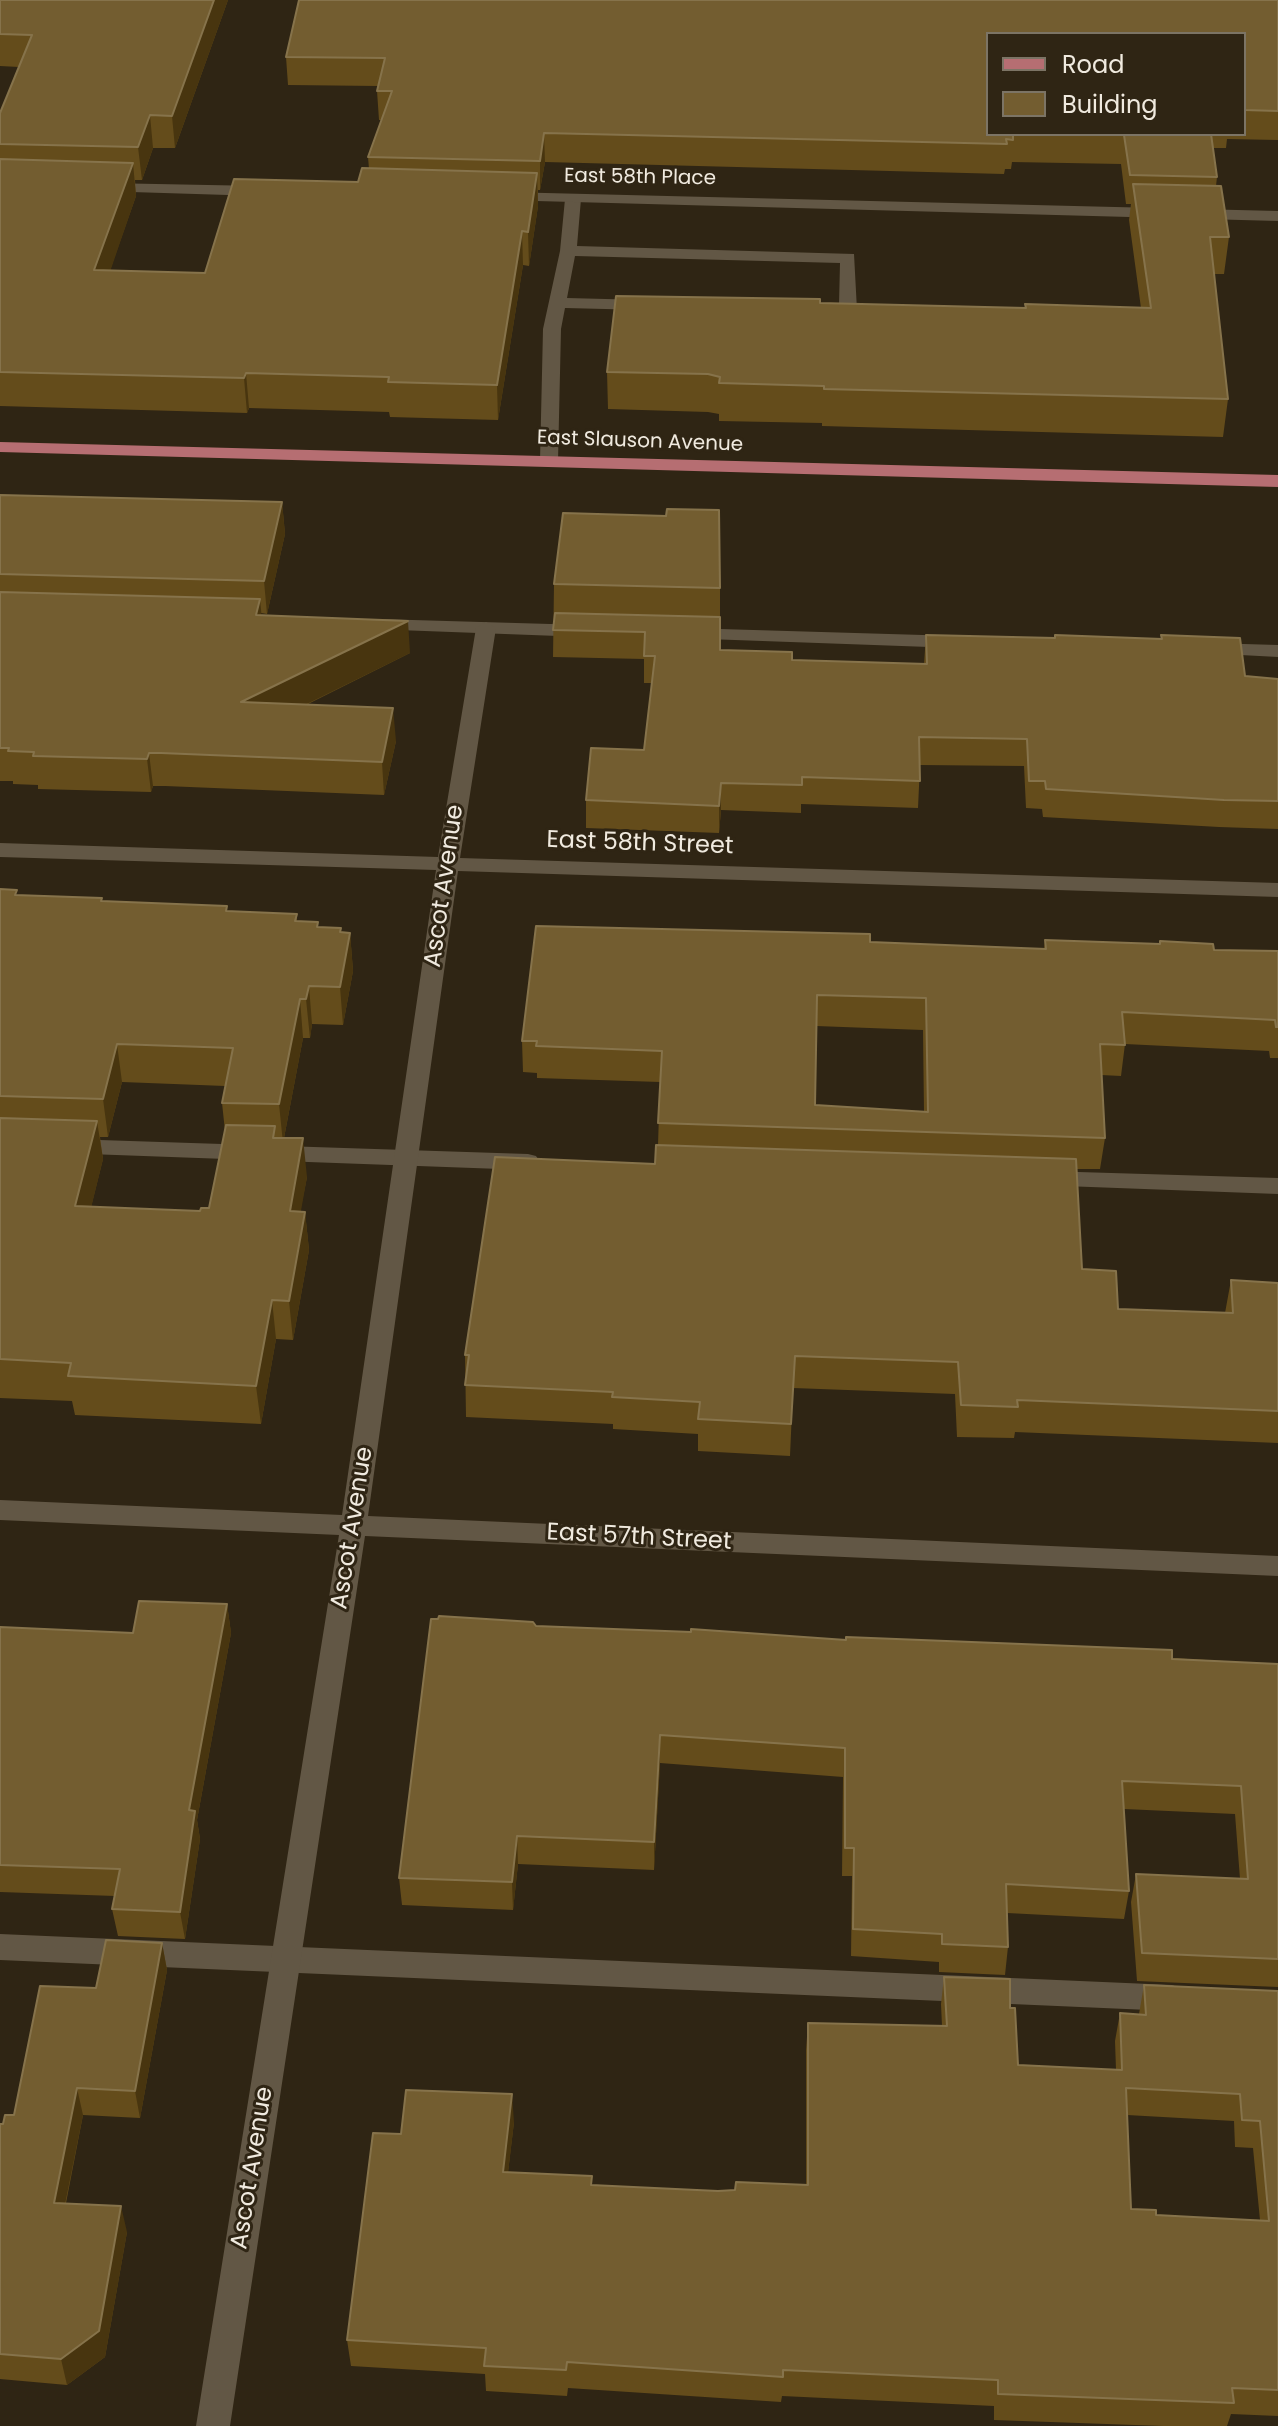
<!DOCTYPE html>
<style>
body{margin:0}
#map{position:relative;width:1278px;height:2426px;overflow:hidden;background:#2f2514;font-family:Poppins,sans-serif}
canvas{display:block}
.legend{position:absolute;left:986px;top:32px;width:260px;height:104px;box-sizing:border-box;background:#2f2514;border:2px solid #7c7465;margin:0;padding:10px 14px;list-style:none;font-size:24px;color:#f0eadf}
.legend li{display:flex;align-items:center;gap:16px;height:40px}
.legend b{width:40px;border:2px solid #7c7465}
</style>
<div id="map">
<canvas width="1278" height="2426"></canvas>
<ul class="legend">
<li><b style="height:10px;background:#b66e72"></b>Road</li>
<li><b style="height:22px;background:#735d30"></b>Building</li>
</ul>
</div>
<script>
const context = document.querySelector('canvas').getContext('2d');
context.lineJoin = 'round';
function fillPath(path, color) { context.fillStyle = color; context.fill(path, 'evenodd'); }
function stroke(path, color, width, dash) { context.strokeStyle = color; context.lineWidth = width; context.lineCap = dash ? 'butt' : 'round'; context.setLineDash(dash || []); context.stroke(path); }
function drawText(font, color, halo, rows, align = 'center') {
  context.font = font + ' Poppins,sans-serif'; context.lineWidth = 6; context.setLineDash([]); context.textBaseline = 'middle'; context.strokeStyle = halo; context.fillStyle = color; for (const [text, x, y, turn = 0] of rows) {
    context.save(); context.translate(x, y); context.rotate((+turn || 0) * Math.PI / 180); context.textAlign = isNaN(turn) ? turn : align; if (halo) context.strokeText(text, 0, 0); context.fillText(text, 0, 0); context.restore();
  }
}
fillPath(new Path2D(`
 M573,194L581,199L577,246L854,254L857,310C847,318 823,317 813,309L822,304L839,305L840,263L575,256L567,298L645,300L654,305L645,310L565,308L561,329L558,461L555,465H543L540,461L543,329L560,251L565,199Z
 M378,619L585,625L595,631L585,637L371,629L368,625L371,621Z
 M686,628L957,636L967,642L957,648L679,638L676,634Z
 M1210,643L1278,645V657L1203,653L1200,649L1203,645Z
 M69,1139L528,1154L536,1156L540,1162L536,1168L528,1170L61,1153L57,1147L61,1141Z
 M1045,1171L1278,1178V1194L1037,1185L1033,1179L1037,1173Z
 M0,1934L1172,1985L1183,1989L1187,1998L1183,2007L1172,2011L0,1960Z`), '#625745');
fillPath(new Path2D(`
 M105,183L260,186L268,191L260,196L99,191V185Z
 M505,192L1278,211V221L499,200L497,197Z
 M486,622L496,628L460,858L1278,883V897L458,871L368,1516L1278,1556V1576L365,1536L230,2426H196L339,1535L0,1520V1500L342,1515L436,870L0,857V843L438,857L476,628Z`), '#625745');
fillPath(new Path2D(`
 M0,442L1278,475V487L0,452Z`), '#b66e72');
fillPath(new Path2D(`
 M0,0H228L175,148H153L142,180H135L136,196L110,270L205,273L358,182L369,169L368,157L382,120H379L377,91L378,86L288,85L286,57L1278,0V140L1227,139L1226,148H1213L1217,177L1216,186L1229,237L1224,274H1214L1228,399L1223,437L822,426V423L719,421V414L708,412L608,409L607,372L820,303L1025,308H1141L1129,220L1131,204H1126L1121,164L1012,162L1011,169H1005L1004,174L545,162L540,190H538V206L529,266L523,265L498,420L390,417L389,412L249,408L247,413L0,406V113L19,67L0,66ZM1244,34V134H988Z
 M0,495L282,502L285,534L267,614L261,613V616L410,653L306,705L396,741L384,795L165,786H153L151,792L38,789V785L13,784V781H0Z
 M666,516L720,588V650L792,660L924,664L926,635L1054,638L1161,639V635L1245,676L1278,679V829L1219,827L1043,817L1042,809L1026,808L1024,766L920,765L918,808L801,804V813L721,810L719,833L586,828V800L644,750L652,683H644V659L553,657L554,584Z
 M0,889L17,895L227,911L297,914V921L318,922V927L342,932L350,933L353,971L343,1025L312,1024L310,1038H303L284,1138L307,1177L300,1212H305L309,1250L293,1340L276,1339L261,1424L75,1415L72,1401L0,1398ZM122,1082L225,1086L222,1103L225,1131L209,1208L200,1211L91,1207L103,1159L100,1137H108Z
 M1045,940L1214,950L1278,951V1058H1270L1269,1051L1125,1044L1121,1076L1101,1075L1105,1138L1100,1169H1076L1082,1269L1118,1309L1225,1313L1231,1280L1278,1283V1443L1015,1432L1014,1438L957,1437L955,1394L793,1388L790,1456L698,1451V1434L613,1429V1424L466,1417L465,1355L655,1164L658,1145L660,1082L537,1078V1073L523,1072L522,1041L870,942L1044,949ZM816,1026L923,1030L924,1112L815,1105Z
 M227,1604L231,1633L197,1820L200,1839L185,1939L118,1936L112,1909L115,1896L0,1892V1627L133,1633Z
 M536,1626L846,1640L1278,1664V1987L1137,1981L1131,1902L1136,1874L1240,1879L1235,1814L1124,1809L1129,1891L1124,1919L1007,1913L1008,1947L1005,1975L939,1972V1962L851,1956L852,1876H842L843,1777L660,1763L654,1870L518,1864L513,1910L402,1905L399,1878Z
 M162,1943L167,1970L140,2118L83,2115L66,2203L127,2232L105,2357L67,2385L0,2379V2124H3L14,2115Z
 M944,1977L1010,2008L1018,2065L1116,2070L1115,2041L1120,2013L1139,2014L1144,1985L1278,1991V2416L1231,2414L1227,2426H1163L994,2420V2406L782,2396L781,2402L568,2388L567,2396L486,2391L485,2374L351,2366L347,2340L401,2134L514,2122L508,2172L592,2185L718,2191L806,2185V2050L808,2023L942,2026L941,2004ZM1127,2115L1234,2121L1235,2147L1253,2148L1260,2220L1156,2215L1131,2209Z`), '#644c1b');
fillPath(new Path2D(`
 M214,0H228L175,148L172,116Z
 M150,115L153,148L142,180L138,147Z
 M544,133L545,162L540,190V161Z
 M133,163L136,196L99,304L94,270Z
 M537,173L538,206L529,266L528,232Z
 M522,231L523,265L498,420L497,385Z
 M246,373L249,408L247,413L244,378Z
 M282,502L285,534L267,614L264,581Z
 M260,599L263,631L256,615Z
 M408,621L410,653L244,735L241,702Z
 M393,708L396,741L384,795L382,762Z
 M149,753L153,786L151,792L147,759Z
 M721,783V810L719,833V806Z
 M341,928L344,964L350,933L353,971L343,1025L340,987Z
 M309,986L312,1024L310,1038L306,999Z
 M300,999L303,1038L283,1143L279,1104Z
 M117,1044L122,1082L108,1137L103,1099Z
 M97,1121L103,1159L82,1245L75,1206Z
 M303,1138L307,1177L294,1250L290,1211Z
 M305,1212L309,1250L293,1340L289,1301Z
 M272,1300L276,1339L261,1424L256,1386Z
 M227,1604L231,1633L197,1820L200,1839L185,1939L180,1912L189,1810Z
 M660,1735V1763L654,1870V1842Z
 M517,1836L518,1864L513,1910L512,1882Z
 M162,1943L167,1970L140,2118L135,2091Z
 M77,2088L83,2115L60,2229L54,2203Z
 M512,2094L514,2122L505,2199L503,2172Z
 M121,2206L127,2232L105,2357L67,2385L61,2359Z`), '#48350f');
const building = new Path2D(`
 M0,0H214L172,116L150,115L138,147L0,144V113L32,35L0,34Z
 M299,0H1278V111L1244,110V34H988V134H1013V140L1006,139L1007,144L544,133L540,161L368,157L392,91H377L385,58L286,57Z
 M1085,134H1211L1217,177L1130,175L1124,135Z
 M0,159L133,163L94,270L205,273L234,179L358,182L362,168L537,173L528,232L522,231L497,385L388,382L389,377L246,373L244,378L0,372Z
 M1133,184L1221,186L1229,237H1210L1228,399L824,389V386L719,383L720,377L708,374L607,372L616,296L820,299V303L1026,308L1025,304L1151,308Z
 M0,495L282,502L264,581L0,574Z
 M667,509L719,510L720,588L554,584L563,513L666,516Z
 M0,592L260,599L256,615L408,621L241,702L393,708L382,762L161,753H149L147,759L33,756L34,752L8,751L9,748H0Z
 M555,613L720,617V650L792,652V660L927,664L926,635L1055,638V635L1162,639L1161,635L1240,638L1245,676L1278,679V801L1224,800L1046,789L1045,781H1029L1027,739L919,737L920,781L802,777V785L721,783L719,806L586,800L591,748L644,750L655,656H644L645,632L553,630Z
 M0,889L17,890L15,895L102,898L101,901L227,906L226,911L297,914L295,921L318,922L317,927L341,928L340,932L350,933L340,987L309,986L306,999H300L279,1104L222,1103L233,1048L117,1044L103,1099L0,1096Z
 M536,926L870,934V942L1046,949L1045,940L1160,944V941L1213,944L1214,950L1278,951V1027H1276L1275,1020L1122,1012L1125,1045L1100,1044L1105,1138L658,1123L662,1051L536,1046L537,1041H522ZM817,995L926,998L928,1112L815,1105Z
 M0,1118L97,1121L75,1206L200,1211L201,1208H209L226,1125L275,1126L273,1138H303L290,1211L305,1212L289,1301L272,1300L256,1386L68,1376L71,1363L0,1359Z
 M656,1145L1076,1159L1082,1269L1116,1271L1118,1309L1233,1313L1231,1280L1278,1283V1411L1017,1400L1018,1407L961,1405L958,1362L795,1356L791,1424L698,1419L700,1402L612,1397L613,1392L465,1385L469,1355H465L495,1157L655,1164Z
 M139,1601L227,1604L189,1810L195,1811L180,1912L112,1909L120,1869L0,1865V1627L133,1633Z
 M439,1616L533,1622L536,1626L691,1632V1629L846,1640V1637L1172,1650V1659L1278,1664V1959L1142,1953L1136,1874L1248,1879L1241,1786L1122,1781L1129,1891L1006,1884L1008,1947L942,1944V1934L853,1929L854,1848H845V1748L660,1735L654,1842L517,1836L512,1882L399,1878L431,1619H438Z
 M106,1940L162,1943L135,2091L77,2088L54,2203L121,2206L99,2331L61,2359L0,2354V2124H3L5,2115H14L40,1986L96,1988Z
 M944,1977L1010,1979V2008H1015L1018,2065L1122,2070L1120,2013L1146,2015L1144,1985L1278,1991V2390L1232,2388L1234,2403L998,2394V2380L783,2370V2377L567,2362L566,2370L484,2366L486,2348L347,2340L373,2133L401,2134L406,2090L512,2094L503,2172L592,2176L591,2185L718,2191L735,2190L736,2182L808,2185V2023L947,2026ZM1126,2088L1240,2094L1242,2120L1260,2121L1269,2221L1156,2215V2210L1131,2209Z`);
fillPath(building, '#735d30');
stroke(building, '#86734b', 2);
drawText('20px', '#f0eadf', '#2f2514', [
 ["East 58th Place",640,178,1],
 ["East Slauson Avenue",640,442,2]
]);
drawText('24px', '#f0eadf', '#2f2514', [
 ["East 58th Street",640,844,2],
 ["Ascot Avenue",445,886,-82],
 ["Ascot Avenue",353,1528,-81],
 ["East 57th Street",639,1538,3],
 ["Ascot Avenue",253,2168,-81]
]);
</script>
